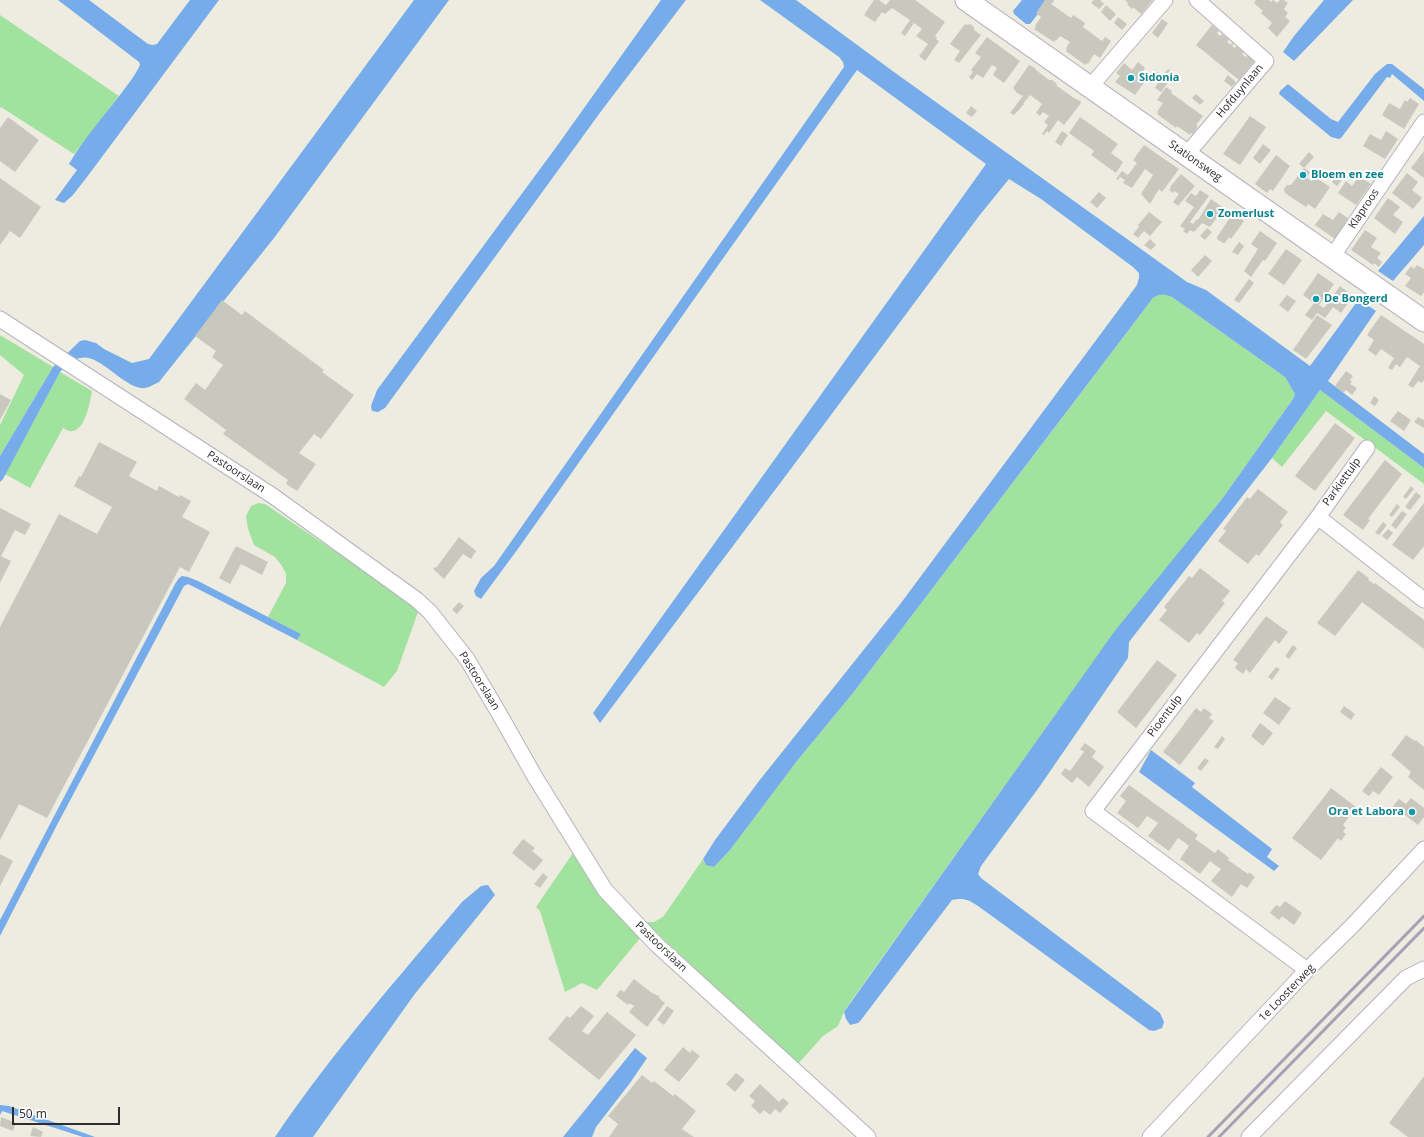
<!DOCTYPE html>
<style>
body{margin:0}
#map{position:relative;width:1424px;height:1137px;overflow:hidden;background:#eeece0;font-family:"Open Sans",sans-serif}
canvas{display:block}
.scale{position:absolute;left:12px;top:1107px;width:108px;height:18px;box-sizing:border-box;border:2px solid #2d2d2d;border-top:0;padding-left:5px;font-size:12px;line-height:14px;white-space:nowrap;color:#2d2d2d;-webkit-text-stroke:3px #fff;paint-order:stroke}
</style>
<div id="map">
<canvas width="1424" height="1137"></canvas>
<div class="scale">50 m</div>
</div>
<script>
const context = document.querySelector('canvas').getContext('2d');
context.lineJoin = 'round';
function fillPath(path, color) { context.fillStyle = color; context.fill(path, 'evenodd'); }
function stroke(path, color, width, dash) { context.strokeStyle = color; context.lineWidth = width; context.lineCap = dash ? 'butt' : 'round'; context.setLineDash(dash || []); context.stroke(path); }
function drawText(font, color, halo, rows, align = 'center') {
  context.font = font + ' "Open Sans",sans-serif'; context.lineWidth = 4; context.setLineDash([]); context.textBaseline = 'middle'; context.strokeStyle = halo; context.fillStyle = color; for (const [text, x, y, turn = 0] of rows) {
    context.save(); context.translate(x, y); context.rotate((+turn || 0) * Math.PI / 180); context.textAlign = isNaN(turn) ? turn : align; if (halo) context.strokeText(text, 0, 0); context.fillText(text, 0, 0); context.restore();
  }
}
fillPath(new Path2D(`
 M0,15L119,96L74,154L1,107L0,109Z
 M1158,294H1165L1172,297L1285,377L1295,394L1293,399L1222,499L1081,679L854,997L844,1012L838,1026L823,1036L798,1064L645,922H654L663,917L703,859L704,862L714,867L730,850L797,761L853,693L1119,343L1153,298Z
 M0,335L53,367L0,456V425L24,375L0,355Z
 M60,372L92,391C90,402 85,434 69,431C67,430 65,429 63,428L30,488L5,474Z
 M1320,390L1424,468V484L1326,411L1282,467L1272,458Z
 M258,503L265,504L401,596L418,612L397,671L384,687L297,640L301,634L268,617L286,583V574L282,566L275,557L254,545L248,529L246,516L251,506Z
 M573,853L598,891L641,937L597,990L582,983L565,992L540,911L536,907Z`), '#a2e29f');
fillPath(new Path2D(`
 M58,0H89L148,44L153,45L157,44L190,0H219L87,177L73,195L64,203L55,200L77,170L69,164C83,139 105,115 123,91C129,83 136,74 140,65L139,62Z
 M414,0H449L274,238L159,382C153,385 147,389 141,388C121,385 99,353 80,358C72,359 66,366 60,372L3,479L0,482V456L53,367L80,341L85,340L96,343L104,349L132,363L149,359Z
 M661,0H686L602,110L385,408L378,412L372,411L371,406L377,390L557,146Z
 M760,0H796L894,72L1187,282L1206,290L1310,366L1359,299L1376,311L1328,381L1424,454V468L1320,390L1272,458L1129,642L1128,658L1040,786L981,866L978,874L981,878L1160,1013L1164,1022L1162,1028L1154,1031L1149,1030L978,906C967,899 964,898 952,900L861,1020L858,1023L850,1025L846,1019L844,1012L1114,632L1222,499L1293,399L1295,394L1285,377L1172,297C1164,294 1160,293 1153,298L853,693L797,761L730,850L714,867L706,865L703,859L715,840L759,781L901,603L1137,285L1139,278V273L1133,267L1041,199L1009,179L979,216L796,462L600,723L593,713L986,164L857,70L697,295L520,546L481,599L476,596L474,591L481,578L494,566L844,67L843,62L839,57Z
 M1022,0H1049L1030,24H1026L1014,14L1013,11Z
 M1324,0H1353L1294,61L1283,52L1294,36Z
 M1387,64H1392L1424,89V101L1392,74L1390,78L1387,77L1341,138L1339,139L1331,137L1279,94L1280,91L1288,84L1331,119L1338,122L1375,74Z
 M1424,216V245L1393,281L1378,271Z
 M182,576L188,577L198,581L301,634L297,640L200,590L188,584L184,586L57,825L0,936V920L175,584L179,578Z
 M1151,750L1195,783L1192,787L1272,849L1267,857L1279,866L1274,871L1139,772Z
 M488,885L495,895L414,995L313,1137H275C331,1054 398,978 462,902L481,886Z
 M635,1048L647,1058L630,1083L596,1127L592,1137H563Z
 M0,1105L9,1106L95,1137H83L2,1111L0,1115Z`), '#77aceb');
fillPath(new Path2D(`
 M874,0H879L886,5L890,0H915L945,22L935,36L937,37L936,39L939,41L925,61L919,56L928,44L916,36L922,29L914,23L905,36L901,33L910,20L892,8L885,14L882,12L875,22L864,15Z
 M1045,0H1053L1054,1L1051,4L1071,18L1073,15L1085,23L1083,27L1102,41L1105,37L1111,41L1100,58L1094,54L1088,64L1087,63L1085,65L1066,51L1067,49L1066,48L1070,42L1060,36L1056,41L1055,40L1054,42L1034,29L1036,27L1035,26L1041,17L1036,13Z
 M1094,0H1100L1104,4L1099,9L1091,3Z
 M1125,0H1153L1141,14L1133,7L1132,9L1127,4L1128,3Z
 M1256,0H1269L1271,2L1273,0L1277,3L1280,0H1284L1288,3L1284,9L1288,13L1285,17L1290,21L1277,37L1268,28L1272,23L1261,13L1263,11L1254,3Z
 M1106,5L1116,14L1110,21L1101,12Z
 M1118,17L1127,24L1122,30L1114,23Z
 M1162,19L1168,23L1158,38L1152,33Z
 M965,24L967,25L970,24L974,27V30L981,35L959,63L954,60L960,51L950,44Z
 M1212,25L1219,31L1217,33L1220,36L1222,34L1229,39L1227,42L1231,45L1232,42L1234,43L1232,46L1235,48L1237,46L1244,52L1242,54L1246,57L1248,55L1255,60L1239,80L1196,45Z
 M987,37L1020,61L1004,83L993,75L997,68L992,65L983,78L977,74L972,80L969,77L973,72L971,70L981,57L975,53Z
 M1138,62L1145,68L1140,75L1146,80L1135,95L1115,82L1120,76L1116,73L1124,63L1132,70Z
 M1029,65L1035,68L1036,70L1049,80H1052L1056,83L1057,86L1074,98L1080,101L1081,103L1064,125L1058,120L1049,133L1047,131L1044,135L1042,134L1048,125L1044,122L1049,116L1043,112L1040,116L1036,113L1042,104L1030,95L1023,104H1024L1014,115L1010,113L1023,96L1017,93L1013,88Z
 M1168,69L1174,74L1170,79L1164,74Z
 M1156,71L1169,81L1161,92L1155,88L1159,81L1152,76Z
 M1228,75L1236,82L1232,87L1224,81Z
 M1166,87L1172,91L1171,93L1203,116L1196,125L1198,126L1193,134L1191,133L1190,135L1177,126L1176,128L1157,114L1158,112H1157L1163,103L1157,100Z
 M1196,94L1204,101L1200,105L1192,98Z
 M1410,98L1419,104L1404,129L1382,115L1389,103L1400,109L1405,100L1407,102Z
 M971,106L977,111L972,117L966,113Z
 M1250,116L1266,127L1240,165L1223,154Z
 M8,117L39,140L15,172L0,161V128Z
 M1080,117L1118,144L1111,153L1123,162L1116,173L1091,155L1094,151L1069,133Z
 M1062,131L1068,135L1061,146L1055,142Z
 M1386,131L1398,139L1385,159L1363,146L1370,134L1381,140Z
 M1263,144L1271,150L1260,164L1253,158Z
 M1144,145L1179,169L1162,192L1159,189L1150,204L1141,194L1153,175L1145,169L1132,188L1123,183L1125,180L1120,177L1118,180L1116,179L1122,171L1128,175L1137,163L1133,160Z
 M1424,151V178L1411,168Z
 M1309,152L1314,157L1304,168L1310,172L1307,178L1312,181L1315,177L1330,187L1315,209L1308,204L1306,207L1285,193L1284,189L1287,185H1291L1304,168L1299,164Z
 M1276,155L1290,166L1273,191L1270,189L1267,193L1255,184Z
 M1407,173L1418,182L1412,190L1422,198L1413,209L1392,193Z
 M1181,174L1195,186L1178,206L1173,202L1179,194L1174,191L1173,193L1169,190L1171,188L1170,187Z
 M1336,175L1342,180L1337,186L1332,182Z
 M1359,176L1371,184L1356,205L1338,193L1346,181L1352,186Z
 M0,178L41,207L20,238L10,231L0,245Z
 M1200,190L1209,196L1190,222L1193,224L1197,219L1198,220L1211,199L1224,208L1210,227L1202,223L1194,232L1190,230L1187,234L1183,231L1185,229L1180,226L1194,207L1185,201L1191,193L1196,196Z
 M1099,192L1106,198L1097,208L1090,202Z
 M1388,198L1400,207L1393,215L1403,222L1395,234L1374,218Z
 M1149,212L1162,222L1150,236L1144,231L1138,238L1133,234L1139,227L1138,225Z
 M1339,212L1349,219L1335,239L1315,225L1323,214L1333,220Z
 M1233,213L1240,215L1241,218L1244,221L1231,239L1229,237L1225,243H1223L1217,239V237Z
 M1207,228L1212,232L1205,240L1200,236Z
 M1365,230L1377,238L1371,247L1381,253L1377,258L1382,262L1379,267L1374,263L1373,265L1351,250Z
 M1260,231L1277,243L1265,261L1263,260L1251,277L1244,271L1258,249L1251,244Z
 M1150,239L1156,245L1151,250L1144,245Z
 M1239,242L1244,246L1238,255L1232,252Z
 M1286,249L1302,260L1284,285L1268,274Z
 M1205,255L1212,261L1198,277L1191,270Z
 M1417,265L1424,269V292L1421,296L1405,286L1411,278L1405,274L1411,266L1414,269Z
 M1318,273L1334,284L1319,305L1324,308L1340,286L1353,296L1341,313L1333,307L1325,318L1317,313L1312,320L1305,315L1314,303L1303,295Z
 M1249,279L1254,283L1239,303L1234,300Z
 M1287,295L1296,301L1288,312L1279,305Z
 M222,300L242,315L245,311L324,370L322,372L354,395L321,439L314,434L299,453L316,464L297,491L286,484L288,480L223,434L226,430L184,399L196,383L205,390L223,365L212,357L216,351L195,336Z
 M1317,315L1332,325L1306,359L1293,350Z
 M1381,315L1424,344V380L1422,383L1418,381L1413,388L1408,385L1420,366L1407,357L1400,367L1396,364L1392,370L1388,368L1394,358L1381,349L1376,356L1368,350L1374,340L1367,335Z
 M1346,371L1353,376L1350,380L1352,382L1350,384L1357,388L1352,395L1346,390L1344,392H1342L1335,386Z
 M0,394L11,400L0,420Z
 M1374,396L1379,400L1375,406L1370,403Z
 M1398,411L1411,420L1404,431L1390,421Z
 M1418,417L1424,420V428L1414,422Z
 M1335,423L1355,438L1315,491L1295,476Z
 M99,442L137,462L129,476L157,491L159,486L179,497L180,495L191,501L182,517L210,532L189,572L180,567L47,818L19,804L0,840V627L59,514L97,534L112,507L74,486L79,476L81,477Z
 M1385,460L1402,474L1368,519L1370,520L1363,530L1343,515Z
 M1411,486L1414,489L1406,499L1403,497Z
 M1258,489L1288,512L1280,522L1283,525L1259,556L1256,554L1248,564L1218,541L1226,531L1223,529L1247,497L1250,499Z
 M1416,492L1421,496L1410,510L1405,507Z
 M1424,503V546L1413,560L1392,545Z
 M1397,504L1400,507L1392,517L1389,515Z
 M0,508L31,524L25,535L15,530L1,556L11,561L0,583Z
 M1402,511L1407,514L1396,529L1391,525Z
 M1383,522L1387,525L1379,535L1375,533Z
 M1388,529L1393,533L1387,540L1382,536Z
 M459,537L476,551L471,559L463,554L444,579L433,569L435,567L436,568Z
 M236,546L268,562L262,575L241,564L230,584L219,578Z
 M1200,568L1230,591L1222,601L1225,603L1200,635L1197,633L1189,643L1159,620L1167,610L1164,607L1189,576L1192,578Z
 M1358,570L1369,578L1368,580L1374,584L1375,583L1424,620V649L1362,602L1335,636L1317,623Z
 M459,602L464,606L457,614L452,610Z
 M1266,616L1288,632L1279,644L1275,640L1250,673L1246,669L1243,674L1235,668L1238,663L1233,660Z
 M1293,645L1297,648L1289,659L1285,656Z
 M1157,660L1177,675L1136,728L1117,712Z
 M1276,667L1280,669L1272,680L1268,677Z
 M1275,697L1291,708L1279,725L1263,713Z
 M1344,706L1355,714L1351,720L1340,712Z
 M1196,708L1201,712L1204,708L1212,714L1209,718L1214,721L1180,765L1163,752Z
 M1260,723L1273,733L1263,746L1251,736Z
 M1406,735L1415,741L1416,740L1424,747V790L1408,777L1411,772L1391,755Z
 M1222,736L1225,739L1218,749L1214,747Z
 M1085,743L1096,751L1092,757L1104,767L1089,787L1077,777L1072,783L1061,774L1065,768L1070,771L1084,752L1080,749Z
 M1205,758L1209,761L1201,771L1197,768Z
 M1381,767L1393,777L1379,795L1373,791L1369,796L1362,791Z
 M1129,785L1198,835L1195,839L1215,853L1218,849L1229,858L1228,860L1248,874L1249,872L1255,877L1247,888L1241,884L1232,897L1211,881L1221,869L1215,865L1210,861L1200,874L1180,859L1189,846L1184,842L1178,838L1169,851L1148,836L1158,823L1152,819L1147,816L1138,828L1117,813L1126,801L1120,796Z
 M1331,788L1356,807L1343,825L1346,828L1343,832L1346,834L1341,841L1338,838L1321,860L1292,838Z
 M1411,798L1424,808V817L1418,825L1393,806L1399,799L1406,804Z
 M523,839L535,848L532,851L543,860L534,871L512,853Z
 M0,854L13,861L0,886Z
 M543,873L548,877L540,888L534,884Z
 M1285,901L1302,913L1294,925L1282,916L1279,920L1270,913L1276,905L1280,907Z
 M634,979L652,993L659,996V998L665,1003L647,1027L629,1012L634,1006L629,1003L628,1005L616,996L620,990L624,992Z
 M581,1006L594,1016L582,1031L588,1035L607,1012L636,1035L599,1080L548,1039L567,1016L570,1018Z
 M667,1006L674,1011L664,1025L657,1020Z
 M683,1047L690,1053L692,1050L700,1056L679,1082L664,1070Z
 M736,1073L745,1080L735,1092L726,1084Z
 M642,1075L652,1083L654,1081L673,1096L675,1094L696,1111L682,1129L694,1137H609L618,1124L608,1116Z
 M1424,1076V1137H1408L1389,1123Z
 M760,1084L779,1102L783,1098L789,1103L780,1113L775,1109L770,1115L764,1110L760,1114L751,1106L755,1101L749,1096Z
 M1,1117L16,1123L13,1131L0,1126Z
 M33,1127L43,1132L41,1137L30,1136Z`), '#c9c8bf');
const street = new Path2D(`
 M1090,87L1165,0
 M1186,155L1266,61L1197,0
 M1332,257L1424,122
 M0,319L273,496L417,600L430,612L467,659L500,715L535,777L605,890L656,944L868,1137
 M1318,517L1424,600
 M1307,970L1093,811L1318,517L1367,448
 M1150,1137L1307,970L1352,926L1424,849
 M1249,1137L1406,978L1424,969`);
const secondary = new Path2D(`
 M966,0L1231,186L1424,321`);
stroke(street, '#b4b3bf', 17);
stroke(secondary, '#b4b3bf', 23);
stroke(street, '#fff', 15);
stroke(secondary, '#fff', 21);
stroke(new Path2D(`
 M1208,1137L1424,916
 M1219,1137L1424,928`), '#a5a2b6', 3);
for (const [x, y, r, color] of [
 [1131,78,4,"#0f9aa8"],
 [1303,175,4,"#0f9aa8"],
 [1210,214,4,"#0f9aa8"],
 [1316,299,4,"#0f9aa8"],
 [1412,812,4,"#0f9aa8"]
]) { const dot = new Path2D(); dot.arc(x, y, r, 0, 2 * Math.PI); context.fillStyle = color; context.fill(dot); stroke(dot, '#fff', 1.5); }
drawText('bold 11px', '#0d838f', '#fff', [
 ["Sidonia",1139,78],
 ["Bloem en zee",1311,175],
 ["Zomerlust",1218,214],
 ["De Bongerd",1324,299],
 ["Ora et Labora",1404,812,"right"]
], 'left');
drawText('11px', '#2d2d2d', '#fff', [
 ["Hofduynlaan",1240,91,-50],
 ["Stationsweg",1195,161,35],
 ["Klaproos",1364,209,-56],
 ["Pastoorslaan",236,472,33],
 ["Parkiettulp",1342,482,-54],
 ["Pastoorslaan",479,681,58],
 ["Pioentulp",1165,716,-53],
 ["Pastoorslaan",661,947,44],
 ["1e Loosterweg",1287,993,-46]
]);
</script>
